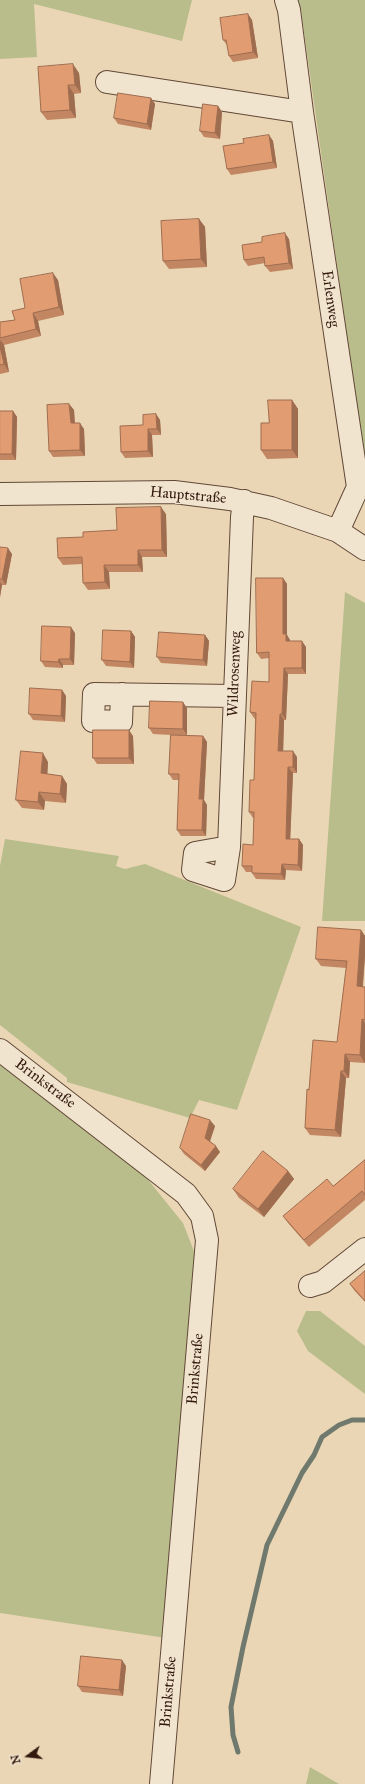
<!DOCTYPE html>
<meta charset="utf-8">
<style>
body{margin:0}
#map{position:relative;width:365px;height:1784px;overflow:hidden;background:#ead6b4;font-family:"IM FELL Great Primer",serif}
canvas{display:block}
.north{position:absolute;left:8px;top:1736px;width:40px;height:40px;-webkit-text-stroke:3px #f1e4ce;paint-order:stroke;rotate:255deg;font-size:11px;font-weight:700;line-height:16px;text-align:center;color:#33190e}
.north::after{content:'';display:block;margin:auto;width:14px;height:18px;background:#33190e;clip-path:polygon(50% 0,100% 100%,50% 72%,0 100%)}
</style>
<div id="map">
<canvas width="365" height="1784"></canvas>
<div class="north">N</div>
</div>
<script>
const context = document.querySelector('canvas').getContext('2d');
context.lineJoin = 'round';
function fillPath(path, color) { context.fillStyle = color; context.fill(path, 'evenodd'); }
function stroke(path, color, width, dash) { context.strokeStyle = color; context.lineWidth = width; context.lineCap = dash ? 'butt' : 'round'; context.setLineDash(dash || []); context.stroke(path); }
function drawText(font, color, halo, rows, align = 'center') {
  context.font = font + ' "IM FELL Great Primer",serif'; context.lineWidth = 3; context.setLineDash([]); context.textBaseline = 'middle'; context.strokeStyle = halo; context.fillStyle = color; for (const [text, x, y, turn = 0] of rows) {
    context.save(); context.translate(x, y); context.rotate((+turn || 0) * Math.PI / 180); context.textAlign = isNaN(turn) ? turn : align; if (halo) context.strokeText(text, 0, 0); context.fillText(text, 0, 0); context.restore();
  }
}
fillPath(new Path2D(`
 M0,0H192L182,41L34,4L37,57L0,59Z
 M297,0H365V464L301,11Z
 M345,592L365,603V921H322Z
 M5,839L119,856L116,866L125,869L145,864L301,927L237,1110L199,1100L190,1118L67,1082V1078L0,1025V866Z
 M0,1065L145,1176L183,1223L197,1259L166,1638L0,1613Z
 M306,1311H320L365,1346V1394L308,1351L297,1331Z
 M310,1767L339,1784H306Z`), '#b9bd8b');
stroke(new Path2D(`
 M238,1752L233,1735L231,1707L243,1647L267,1545L302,1473L314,1455L322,1437L339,1425L352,1420H365`), '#70796d', 5);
const minor = new Path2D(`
 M286,0L289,10L302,112L358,487
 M107,82L302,112
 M0,494L174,492L230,499L271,508L338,531L365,549
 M338,531L358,487L365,485
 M122,694L121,722L93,721L94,694L234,696
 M229,847L195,853L193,870L224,880L229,847L242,517L244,501
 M0,1050L186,1194L202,1216L207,1240L161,1784
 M310,1286L323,1282L365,1249`);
stroke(minor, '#614838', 24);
stroke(minor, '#f1e4ce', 22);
fillPath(new Path2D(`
 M248,14L252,20L258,58L233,62L229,56L227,45L223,40Z
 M79,73L81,93L74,94L76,118L47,120L41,112Z
 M151,98L155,104L151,130L118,124L114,118Z
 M218,106L222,112L220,139L204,137L200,131Z
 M269,135L273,141L277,168L231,175L227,169L244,143Z
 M199,219L205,227L207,267L169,269L163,261Z
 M289,239L293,269L270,272L265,266V263L248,266L244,260Z
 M58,280L64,315L38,321L41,336L4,345L9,372L0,374V322L15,320L25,308Z
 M292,400L298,409V458L267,459L261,450L269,423Z
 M69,404L74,410L75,423L84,429L85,456L53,457L49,451Z
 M0,411H13L17,417L16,460H0Z
 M156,414L160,420L161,435H152L153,457L125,458L121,452L143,425Z
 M166,514L167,557H142L143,572H109L110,589L88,590L83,583L82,564L63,565L58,558L83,537L117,530Z
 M0,547L12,554L6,585H2L0,597Z
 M283,578L287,584V635L290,640V641L306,647V674H288L286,720H284L283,751L297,757V773H293L290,839H299L303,845L302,871L286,870L285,880L256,879L252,873V872H246L242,866L253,845L254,818H253L249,812L254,780L255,719L254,718L250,712L269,682V658L261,659L257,653Z
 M131,631L135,637L134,668L106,666L102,660Z
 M75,633L74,665H63V668L45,667L41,661Z
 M205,635L209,641L207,666L161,663L157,657Z
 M62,690L66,696L65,722L33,720L29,714Z
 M187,708V735H172L203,736L207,742L204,800L207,805L206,836H181L177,830L179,780H173L169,774L171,735L153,734L149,728Z
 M133,736L134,764H97L93,758Z
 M48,762L47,774L62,776L67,784L66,803L45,801L44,810L22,808L16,800Z
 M361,930L365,936V956L363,987H365V1063L350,1062L349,1078H346L341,1137L310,1135L305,1128L309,1090L337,1042L346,968L321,966L316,959Z
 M215,1126L210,1141L220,1152L205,1171L184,1154L180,1148Z
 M365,1160V1200L309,1247L288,1223L283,1216L333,1186Z
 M288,1171L294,1179L264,1217L239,1198L233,1189Z
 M365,1271V1302L354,1290L350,1284Z
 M126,1666L123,1696L82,1692L78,1686Z`), '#c28662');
fillPath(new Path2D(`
 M248,14L252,20L258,58L253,52Z
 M73,64L79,73L81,93L75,85Z
 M68,85L74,94L76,118L70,110Z
 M151,98L155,104L151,130L147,124Z
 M218,106L222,112L220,139L215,133Z
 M269,135L273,141L277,168L273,162Z
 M199,219L205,227L207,267L201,259Z
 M285,233L289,239L293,269L289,263Z
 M53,273L58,280L64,315L59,307Z
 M33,313L38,321L41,336L36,329Z
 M0,340L4,345L9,372L4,364L0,346Z
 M292,400L298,409V458L292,450Z
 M69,404L74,410L75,429L71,423Z
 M13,411L17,417L16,460L12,454Z
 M156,414L160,420L161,435L157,429Z
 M80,423L84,429L85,456L80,450Z
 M148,429L152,435L153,457L148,451Z
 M161,507L166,514L167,557L162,550Z
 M8,548L12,554L6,585L2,579Z
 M138,550L142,557L143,572L138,565Z
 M104,565L109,572L110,589L105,582Z
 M283,578L287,584V635L290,640V647L286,641L283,634Z
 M0,582L2,585L0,597Z
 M71,627L75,633L74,665L70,659Z
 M131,631L135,637L134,668L130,662Z
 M205,635L209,641L207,666L203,660Z
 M302,641L306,647V674L302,668Z
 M59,659L63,665V668L58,662Z
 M284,668L288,674L286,720L282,714Z
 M62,690L66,696L65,722L61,716Z
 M183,702L187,708V735L183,729Z
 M280,714L284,720L283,757L278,751Z
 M129,730L133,736L134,764L129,758Z
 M203,736L207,742L204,800L207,805L206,836L202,830L199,799Z
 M293,751L297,757V773L293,767Z
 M43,753L48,762L47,782L41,773Z
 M288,767L293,773L290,845L286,839Z
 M62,776L67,784L66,803L60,794Z
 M39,792L45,801L44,810L38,802Z
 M299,839L303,845L302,871L298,865Z
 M282,864L286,870L285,880L281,874Z
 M361,930L365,936V956L362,993L357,986Z
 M362,1019L365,1023V1063L360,1055Z
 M345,1054L350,1062L349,1078L344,1071Z
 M341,1071L346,1078L341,1137L335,1130Z
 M210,1120L215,1126L209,1144L205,1138Z
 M216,1146L220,1152L205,1171L201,1165Z
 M288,1171L294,1179L264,1217L258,1209Z
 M122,1660L126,1666L123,1696L119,1690Z`), '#9e6d50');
const building = new Path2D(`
 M248,14L253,52L229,56L226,40H223L220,18Z
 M73,64L75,85H68L70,110L41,112L38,67Z
 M118,93L151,98L147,124L114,118Z
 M203,104L218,106L215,133L200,131Z
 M269,135L273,162L227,169L223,146L244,143L243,139Z
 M199,219L201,259L163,261L161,221Z
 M285,233L289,263L265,266L264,257L244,260L242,245L262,242V237Z
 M53,273L59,307L33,313L36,329L0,338V322L15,320L12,311L25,308L20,279Z
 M0,346L4,364L0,365Z
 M268,400H292V450H261V423H269Z
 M69,404L71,423H80V450L49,451L47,405Z
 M0,411H13L12,454H0Z
 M156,414L157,429H148V451L121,452L120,426L143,425V415Z
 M161,507L162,550H138V565H104L105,582L83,583L82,557L58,558L57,538L83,537V532L117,530L116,508Z
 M0,547L8,548L2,579H0Z
 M256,578H283V634H286V641H302V668H284L282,714H280L278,751H293V767H288L286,839H299L298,865L282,864L281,874L252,873V866H242L243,844L253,845L254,812H249L250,780H254L256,713L250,712L252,681L269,682V652L257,653Z
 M42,626L71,627L70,659H59L58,662L41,661Z
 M103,630L131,631L130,662L102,660Z
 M159,632L205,635L203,660L157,657Z
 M30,688L62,690L61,716L29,714Z
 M150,701L183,702V729L149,728Z
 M93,730H129V758H93Z
 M171,735L203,736L199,799H203L202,830H177L179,774H169Z
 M21,751L43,753L41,773L62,776L60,794L39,792L38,802L16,800Z
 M318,927L361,930L357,986L365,987V1020L362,1019L360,1055L345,1054L344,1071H341L335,1130L305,1128L307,1089L309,1090L313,1040L337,1042L347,961L316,959Z
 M191,1114L210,1120L205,1138L216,1146L201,1165L180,1148Z
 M263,1151L288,1171L258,1209L233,1189Z
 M365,1160V1195L362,1191L304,1240L283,1216L327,1179L333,1186Z
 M365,1271V1301L350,1284Z
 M81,1656L122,1660L119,1690L78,1686Z`);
fillPath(building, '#e29c72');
stroke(building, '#9e6d50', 1);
drawText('15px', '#33190e', '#f1e4ce', [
 ["Erlenweg",330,299,82],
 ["Hauptstraße",188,496,5],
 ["Wildrosenweg",235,674,-88],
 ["Brinkstraße",45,1084,37],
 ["Brinkstraße",196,1369,-85],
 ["Brinkstraße",169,1692,-85]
]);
</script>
